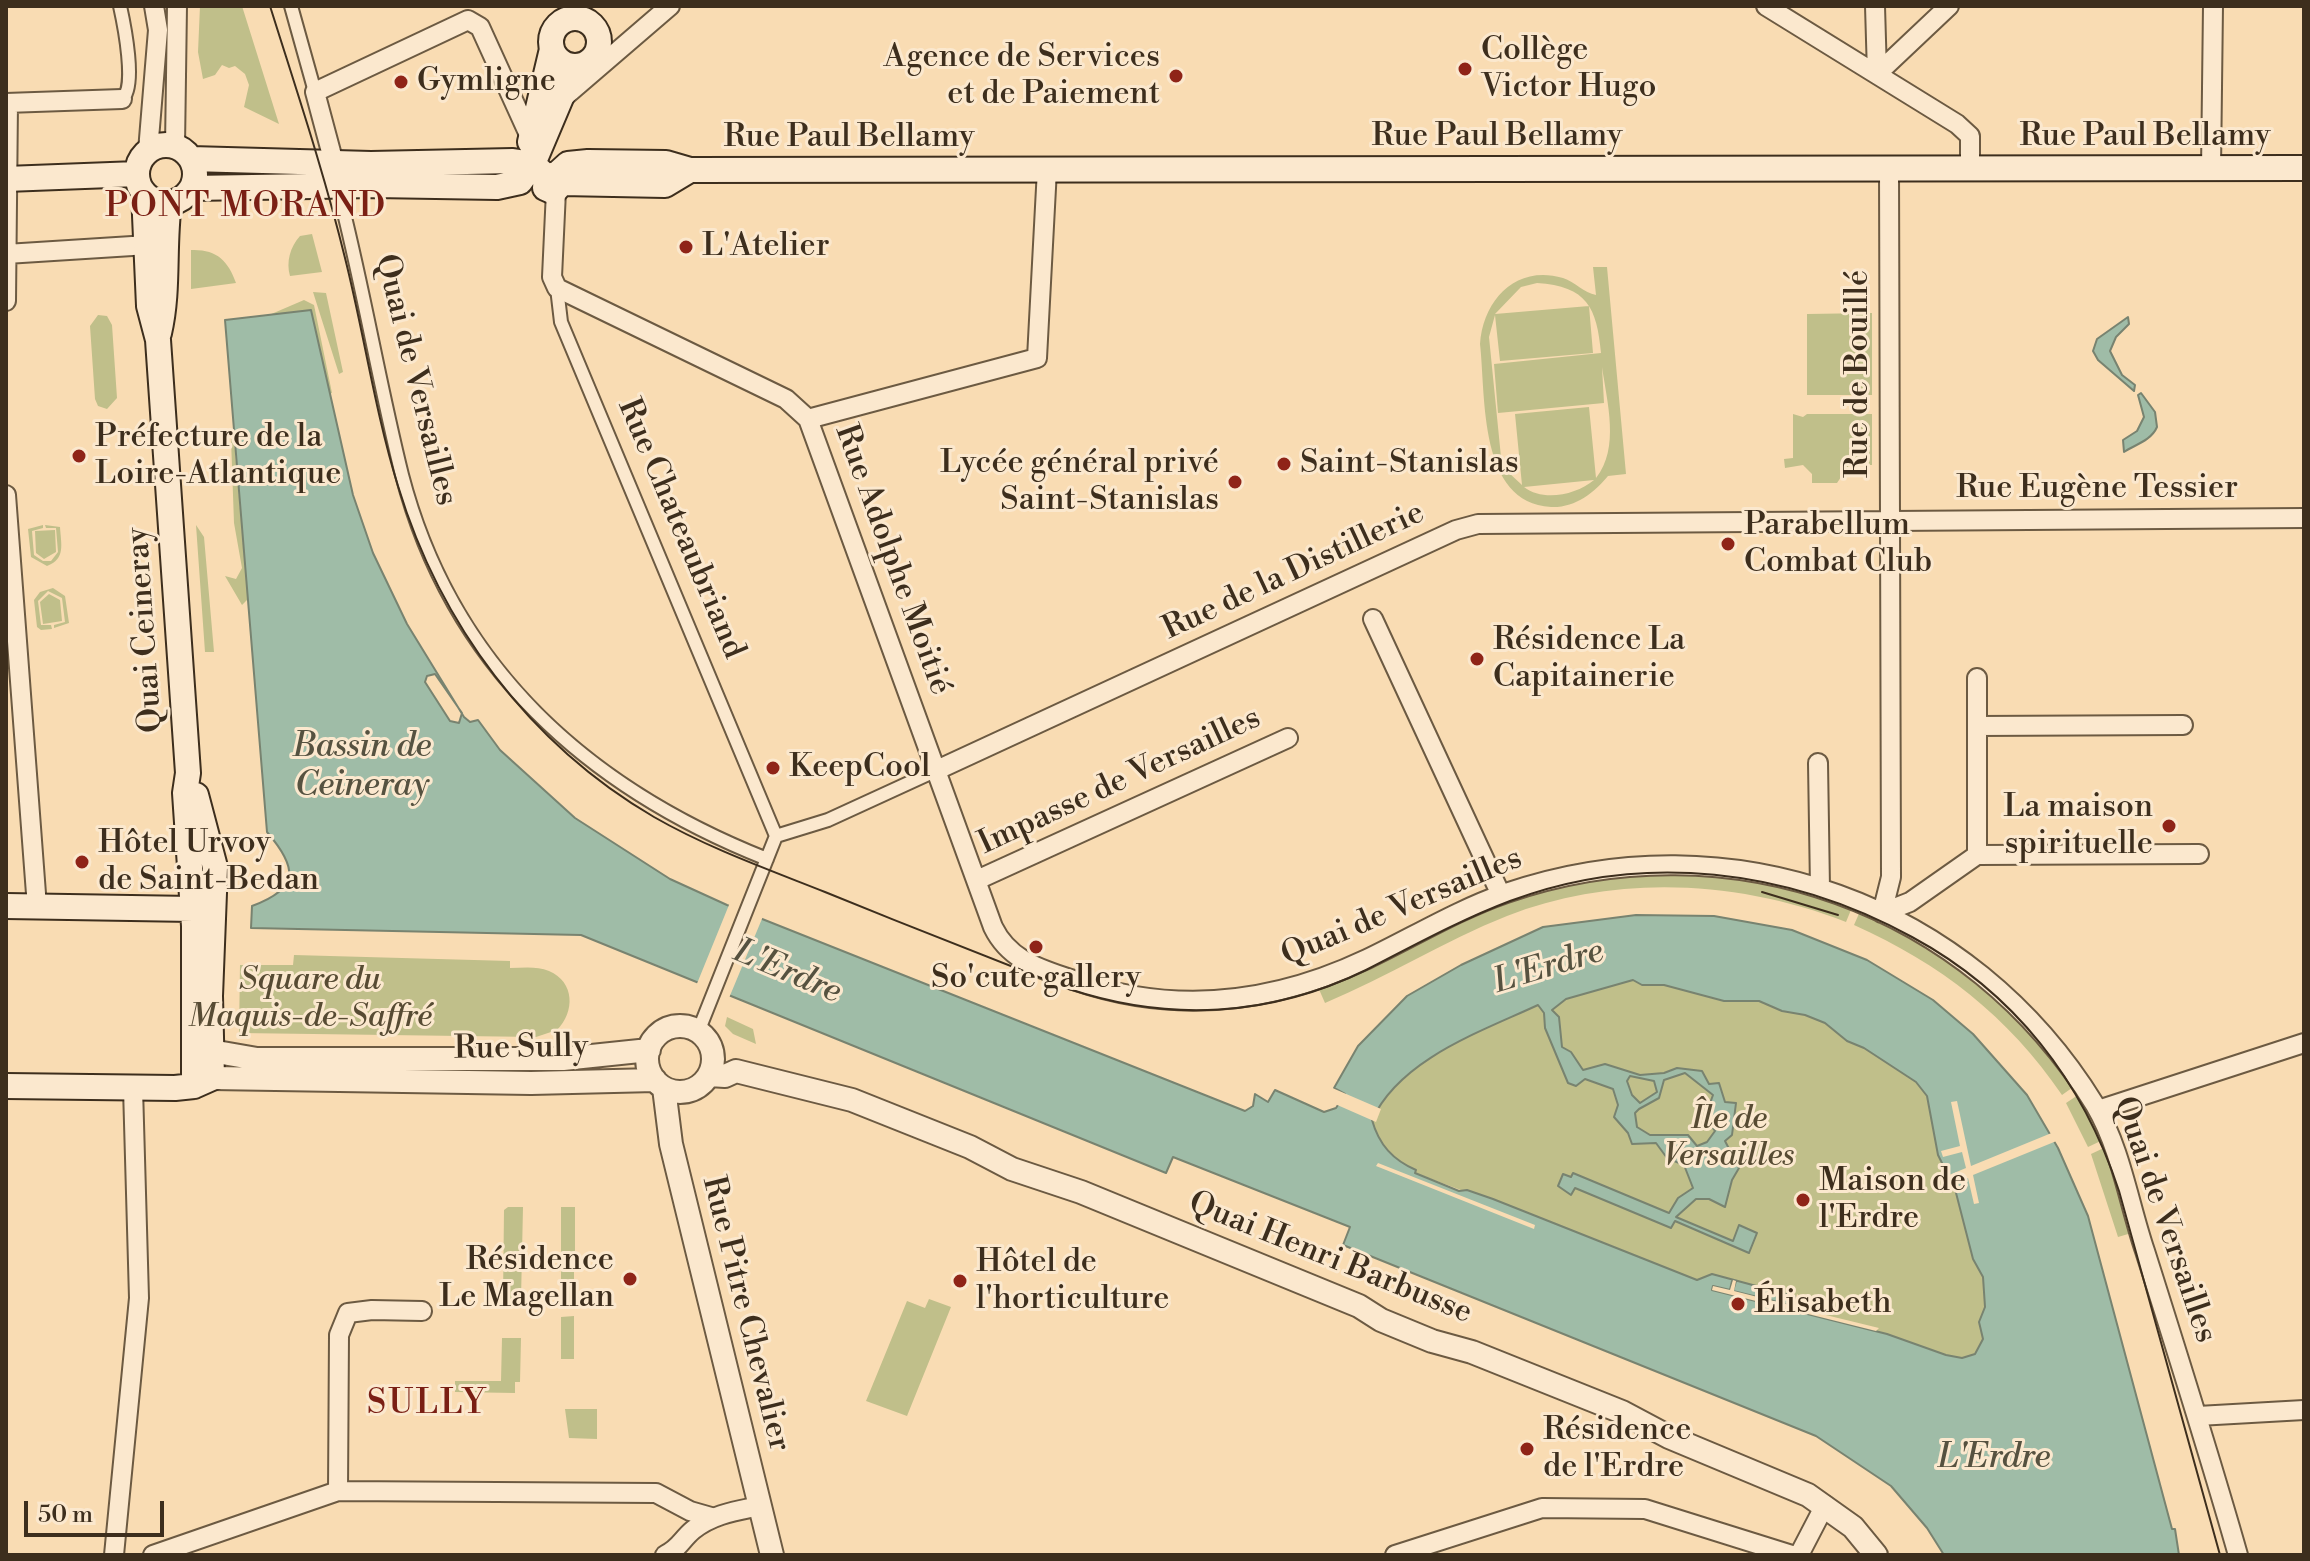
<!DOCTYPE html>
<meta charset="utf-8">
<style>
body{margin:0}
#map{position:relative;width:2310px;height:1561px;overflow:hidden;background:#f9dcb3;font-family:"Libre Bodoni",serif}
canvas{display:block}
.frame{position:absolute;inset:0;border:8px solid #3d2e1d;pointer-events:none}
.scale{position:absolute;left:24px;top:1501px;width:140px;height:36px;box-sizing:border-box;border:4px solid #3d2e1d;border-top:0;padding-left:10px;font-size:24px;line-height:28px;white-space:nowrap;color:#3d2e1d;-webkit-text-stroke:6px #fbe8ce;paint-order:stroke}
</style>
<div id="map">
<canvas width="2310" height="1561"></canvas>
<div class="frame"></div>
<div class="scale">50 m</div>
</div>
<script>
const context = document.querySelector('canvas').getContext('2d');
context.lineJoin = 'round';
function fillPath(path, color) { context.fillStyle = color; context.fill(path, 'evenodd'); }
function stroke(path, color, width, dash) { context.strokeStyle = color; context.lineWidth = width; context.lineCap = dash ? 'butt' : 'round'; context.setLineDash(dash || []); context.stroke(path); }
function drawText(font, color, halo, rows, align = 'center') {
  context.font = font + ' "Libre Bodoni",serif'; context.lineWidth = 6; context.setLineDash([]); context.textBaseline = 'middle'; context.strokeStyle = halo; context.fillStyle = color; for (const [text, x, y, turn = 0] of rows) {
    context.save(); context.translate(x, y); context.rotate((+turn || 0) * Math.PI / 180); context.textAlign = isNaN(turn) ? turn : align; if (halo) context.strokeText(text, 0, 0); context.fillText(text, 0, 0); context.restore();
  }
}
fillPath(new Path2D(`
 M200,6H242L279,124L244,107L249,85L245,74L235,66L229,68L222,65L215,75L203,79L198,52Z
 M312,234L322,272L290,276C286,262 290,247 300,236Z
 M191,250C216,249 228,260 236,283L191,289Z
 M1593,267H1607L1626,474L1608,476C1594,493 1575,508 1551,507C1478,503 1486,397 1480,344C1483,300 1516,264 1563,278C1575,282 1584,293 1596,295ZM1537,283C1587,286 1597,308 1601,353L1494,364L1498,413L1604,403L1602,367C1607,402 1620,448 1596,478L1589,407L1515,414L1522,485L1508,472L1501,457L1489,337L1495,315L1500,361L1593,353L1589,306L1495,314L1521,287ZM1594,480C1576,495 1543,502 1524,487Z
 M313,292L326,293L343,372L339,374Z
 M304,300L314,305L332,393L329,394L311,310L269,315Z
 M1872,313V395H1807V314Z
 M98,315L107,316L112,325L117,398L107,409L98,406L95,399L90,326Z
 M1793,414L1803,417L1807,414H1872V465H1849L1837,483H1812V474L1803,465L1785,468L1784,459L1793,458Z
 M231,439H234L247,590V600L242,605L225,576L236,579L242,568L234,523Z
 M43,525V528L32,531L34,555L43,561H51L58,552L56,528H46L45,525L60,527C61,544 66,559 47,566L31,557L28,529Z
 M196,525L204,537L214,652H205Z
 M55,530L56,552L44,559L36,553L35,531Z
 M53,588L65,596L69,623L54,628V625L65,622L62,598L48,591L38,601L41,625H51L52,629L41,630L37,627L34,600L40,592Z
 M49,594L60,600L62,621L43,624L40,602Z
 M1618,871L1749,875L1853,905L1846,922C1738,880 1615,874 1507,916C1444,941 1387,977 1325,1003L1318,987L1509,897Z
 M1861,909L1984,980L2076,1085L2062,1095C2008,1016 1941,964 1854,925Z
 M294,955L510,961V968C523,968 537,966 549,971C575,982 575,1012 557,1030L536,1037L239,1033L240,965H293Z
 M1633,980L1642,985H1664L1724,1001H1759L1782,1011L1805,1015L1825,1023L1847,1041L1864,1048L1916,1082L1927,1096L1938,1155L1955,1189L1973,1259L1983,1277L1985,1307L1979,1322L1983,1339L1975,1354L1962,1358L1946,1355L1887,1334L1712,1290L1697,1280L1620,1249L1415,1173L1416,1170C1393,1160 1379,1144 1372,1120C1400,1059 1480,1032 1538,1005L1552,1010L1566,999Z
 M727,1017L753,1029L756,1044L733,1034L725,1026Z
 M2081,1093L2105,1139L2088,1147L2066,1103Z
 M2108,1146L2135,1232L2118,1237L2091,1154Z
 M508,1207H523L521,1299H503L504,1210Z
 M561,1207H575V1259H561Z
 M561,1266H574V1309H561Z
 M929,1299L951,1307L907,1416L866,1401L907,1301L925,1308Z
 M574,1316V1359H561V1317Z
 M502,1338H521L520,1382H515V1393L455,1392V1381H501Z
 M565,1409H597V1439L569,1438Z`), '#c0bf8a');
const water = new Path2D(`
 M311,310L353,495L373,553L407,624L464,717L470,722L478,720L500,750L575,818L670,879L727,905L1245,1111L1253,1106L1255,1094L1268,1102L1275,1090L1324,1112L1336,1108L1345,1094L1334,1088L1358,1046L1407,996L1461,965L1543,927L1636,915L1714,916L1792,930L1867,960L1933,1000L1973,1034L2027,1095L2058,1148L2088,1216L2172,1529H2175L2179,1555H1944L1927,1528L1891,1486L1816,1436L1343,1245L1350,1227L1173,1157L1166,1173L581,935L251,928L252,906C301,888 297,867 267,832L225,320ZM435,674L462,713L459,723L450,721L425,682L427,676ZM1633,980L1642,985H1664L1724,1001H1759L1782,1011L1805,1015L1825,1023L1847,1041L1864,1048L1916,1082L1927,1096L1938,1155L1955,1189L1973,1259L1983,1277L1985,1307L1979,1322L1983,1339L1975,1354L1962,1358L1946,1355L1887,1334L1712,1290L1713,1286L1730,1290L1732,1281H1736L1733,1291L1794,1306L1797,1297L1712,1274L1697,1280L1493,1199L1467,1190L1459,1191L1415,1173L1416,1170C1393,1160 1379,1145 1372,1120C1400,1059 1480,1032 1538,1005L1544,1013L1545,1028L1568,1083L1576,1086L1585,1079L1613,1089L1618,1105L1614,1117L1628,1133L1632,1144L1656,1143L1667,1158L1684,1165L1693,1188L1678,1198L1669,1213L1573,1173L1571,1177L1563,1174L1558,1186L1571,1195L1575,1188L1671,1228L1675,1221L1749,1253L1757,1233L1739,1225L1733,1241L1676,1217L1696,1199H1709L1725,1207L1732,1180L1739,1168L1725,1141L1732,1135L1736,1103L1725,1102L1719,1083L1709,1084L1702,1071L1677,1068L1664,1073L1640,1075L1605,1064L1583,1070L1571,1052L1562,1047L1559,1017L1552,1010L1566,999ZM1685,1073L1713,1095L1705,1117L1715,1131L1707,1142L1697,1146L1688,1135H1650L1637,1127L1635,1113L1639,1109L1659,1098L1664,1080ZM1630,1076L1654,1081L1657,1092L1640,1103L1632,1095L1627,1081Z
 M2128,317L2129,324L2116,337L2110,351L2122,375L2135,385L2134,391L2098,360L2093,351L2097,339Z
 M2141,393L2155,412L2157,427C2151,441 2134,445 2124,452L2123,440L2137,431L2144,417L2138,395Z`);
fillPath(water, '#9fbca7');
stroke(water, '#788370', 2);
fillPath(new Path2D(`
 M731,900L764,914L729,998L696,986Z
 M1330,1087L1381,1109L1376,1122L1335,1104L1340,1095Z
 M1957,1101L1971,1166L2054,1132L2059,1140L1973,1175L1979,1203L1974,1204L1968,1178L1947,1186L1942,1178L1966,1168L1962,1152L1943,1157L1941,1151L1960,1146L1951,1102Z
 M1378,1163L1535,1225L1534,1229L1376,1166Z
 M1733,1280L1736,1281L1734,1291L1793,1306L1797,1294L1801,1297L1797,1308L1879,1328L1876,1331L1712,1290L1713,1286L1730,1290Z`), '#f9dcb3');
const pedestrian = new Path2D(`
 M120,6C124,24 137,88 122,99
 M291,6L315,92
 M352,186L343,209C365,297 380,387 402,475C452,667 588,788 767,859
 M557,288L561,322L776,836
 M698,1032L776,836L828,820L937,770`);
const minor = new Path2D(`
 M1766,6L1957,124L1970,136V169
 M1875,6L1877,74
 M1877,74L1949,6
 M563,98L670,6
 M6,103L122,99
 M175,146L177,6
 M148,151L158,30L154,6
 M334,163L315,92L468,20L480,27L530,137
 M2211,169L2213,6
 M556,191L552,277L557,288L786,399L808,419L993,927C1010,962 1042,969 1076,981C1176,1015 1272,1004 1367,959C1413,937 1457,910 1506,893C1730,816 1971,903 2095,1105C2121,1149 2129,1204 2145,1251C2177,1352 2209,1453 2238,1555
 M6,254L148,245
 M6,301L8,103
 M808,419L1037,358L1047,169
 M6,495L37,907
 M1373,619L1501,895
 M1977,678V855
 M1977,726L2183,725
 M1818,763L1820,888
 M937,770L1456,530L1478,524L2304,518
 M977,880L1288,738
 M1882,913L1891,877L1889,169
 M1882,913L1910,902L1977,855L2199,854
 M2098,1110L2304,1043
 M2198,1416L2304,1410
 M338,1491L339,1335L348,1313L372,1310L422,1311
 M114,1555L139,1298L133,1088
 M153,1555L338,1491L656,1493L690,1511L711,1517
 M665,1555C679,1549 682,1539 693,1530C713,1514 736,1511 760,1506
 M1395,1555L1542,1508L1645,1509L1792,1555
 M1799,1555L1825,1505`);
const tertiary = new Path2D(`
 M647 1059a33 33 0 1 1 66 0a33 33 0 1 1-66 0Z
 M211,1051L257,1059H563L649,1050
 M709,1075L725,1076L736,1071L852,1100L970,1147L1012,1169L1081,1192L1359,1306L1381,1320L1432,1341L1472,1352L1622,1412L1669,1437L1808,1495L1853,1527L1876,1555
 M212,1078L531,1083L655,1080
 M664,1088L671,1144L772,1555`);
const secondary = new Path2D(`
 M551 42a24 24 0 1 1 48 0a24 24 0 1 1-48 0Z
 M530,142L552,49
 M137 174a29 29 0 1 1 58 0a29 29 0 1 1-58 0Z
 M191,159L371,164L513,161L533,164L546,176L557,174L568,164L588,162L666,163L690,170L2304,168
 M546,176L545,188L554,192L562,183L665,185L690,170
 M6,179L137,174
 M192,188L375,185L497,187L520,182L533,164L574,67
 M144,193L149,306L158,340L188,773L185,793L194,926V1086
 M159,333C169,290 163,247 169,203
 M6,906L193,909
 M6,1086L175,1088L194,1086L212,1078L210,996L215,867L196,795`);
stroke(pedestrian, '#6c5a42', 16);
stroke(minor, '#6c5a42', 22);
stroke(tertiary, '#6c5a42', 26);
stroke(secondary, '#3d2e1d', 28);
stroke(pedestrian, '#fbe8ce', 12);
stroke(minor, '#fbe8ce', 18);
stroke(tertiary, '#fbe8ce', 22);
stroke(secondary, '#fbe8ce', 24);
stroke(new Path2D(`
 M270,6C296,89 324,172 345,258C364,333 375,412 398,486C440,624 529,744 654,817C708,848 767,869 825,892C906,925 987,957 1069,989C1169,1022 1270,1017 1366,970C1413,946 1460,920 1510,901C1643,851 1788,869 1912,937C2014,992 2083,1081 2119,1191L2220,1555
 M1762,892L1838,915`), '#3d2e1d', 2);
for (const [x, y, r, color] of [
 [1465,69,8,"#8f2418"],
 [1176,76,8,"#8f2418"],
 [401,82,8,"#8f2418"],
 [686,247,8,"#8f2418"],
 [79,456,8,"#8f2418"],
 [1284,464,8,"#8f2418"],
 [1235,482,8,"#8f2418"],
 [1728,544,8,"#8f2418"],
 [1477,659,8,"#8f2418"],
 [773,768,8,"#8f2418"],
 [2169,826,8,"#8f2418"],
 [82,862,8,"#8f2418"],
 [1036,947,8,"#8f2418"],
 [1803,1200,8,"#8f2418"],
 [630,1279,8,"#8f2418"],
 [960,1281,8,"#8f2418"],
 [1738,1304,8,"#8f2418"],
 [1527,1449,8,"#8f2418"]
]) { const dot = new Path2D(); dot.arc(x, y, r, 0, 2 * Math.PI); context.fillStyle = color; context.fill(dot); stroke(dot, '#fbe8ce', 3); }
drawText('32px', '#3d2e1d', '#fbe8ce', [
 ["Collège",1481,51],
 ["Victor Hugo",1481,88],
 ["Agence de Services",1160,58,"right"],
 ["et de Paiement",1160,95,"right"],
 ["Gymligne",417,82],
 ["L'Atelier",702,247],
 ["Préfecture de la",95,438],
 ["Loire-Atlantique",95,475],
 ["Lycée général privé",1219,464,"right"],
 ["Saint-Stanislas",1219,501,"right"],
 ["Saint-Stanislas",1300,464],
 ["Parabellum",1744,526],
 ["Combat Club",1744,563],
 ["Résidence La",1493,641],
 ["Capitainerie",1493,678],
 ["KeepCool",789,768],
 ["La maison",2153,808,"right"],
 ["spirituelle",2153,845,"right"],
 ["Hôtel Urvoy",98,844],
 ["de Saint-Bedan",98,881],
 ["So'cute gallery",1036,979,"center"],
 ["Maison de",1819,1182],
 ["l'Erdre",1819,1219],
 ["Résidence",614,1261,"right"],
 ["Le Magellan",614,1298,"right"],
 ["Hôtel de",976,1263],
 ["l'horticulture",976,1300],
 ["Élisabeth",1754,1304],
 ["Résidence",1543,1431],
 ["de l'Erdre",1543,1468]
], 'left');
drawText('32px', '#3d2e1d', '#fbe8ce', [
 ["Rue Paul Bellamy",1497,137],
 ["Rue Paul Bellamy",2145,137],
 ["Rue Paul Bellamy",849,138],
 ["Rue de Bouillé",1859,374,-90],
 ["Quai de Versailles",415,380,76],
 ["Rue Eugène Tessier",2097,489],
 ["Rue Chateaubriand",680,529,67],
 ["Rue Adolphe Moitié",892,560,70],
 ["Rue de la Distillerie",1294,572,-25],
 ["Quai Ceineray",146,630,-94],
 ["Impasse de Versailles",1120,782,-25],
 ["Quai de Versailles",1402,908,-23],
 ["Rue Sully",521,1049,-1],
 ["Quai de Versailles",2164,1220,71],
 ["Quai Henri Barbusse",1330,1259,22],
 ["Rue Pitre Chevalier",745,1314,76]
]);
drawText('italic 32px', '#574b33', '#fbe8ce', [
 ["Square du",310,981],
 ["Maquis-de-Saffré",310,1018],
 ["Île de",1729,1120],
 ["Versailles",1729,1157]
]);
context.letterSpacing = '2px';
drawText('34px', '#7a1f14', '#fbe8ce', [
 ["PONT MORAND",246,208],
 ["SULLY",427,1405]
]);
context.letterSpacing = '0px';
drawText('italic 34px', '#565240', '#fbe8ce', [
 ["Bassin de",362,748],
 ["Ceineray",362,787],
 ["L'Erdre",1549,968,-17],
 ["L'Erdre",787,973,23],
 ["L'Erdre",1994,1459]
]);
</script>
